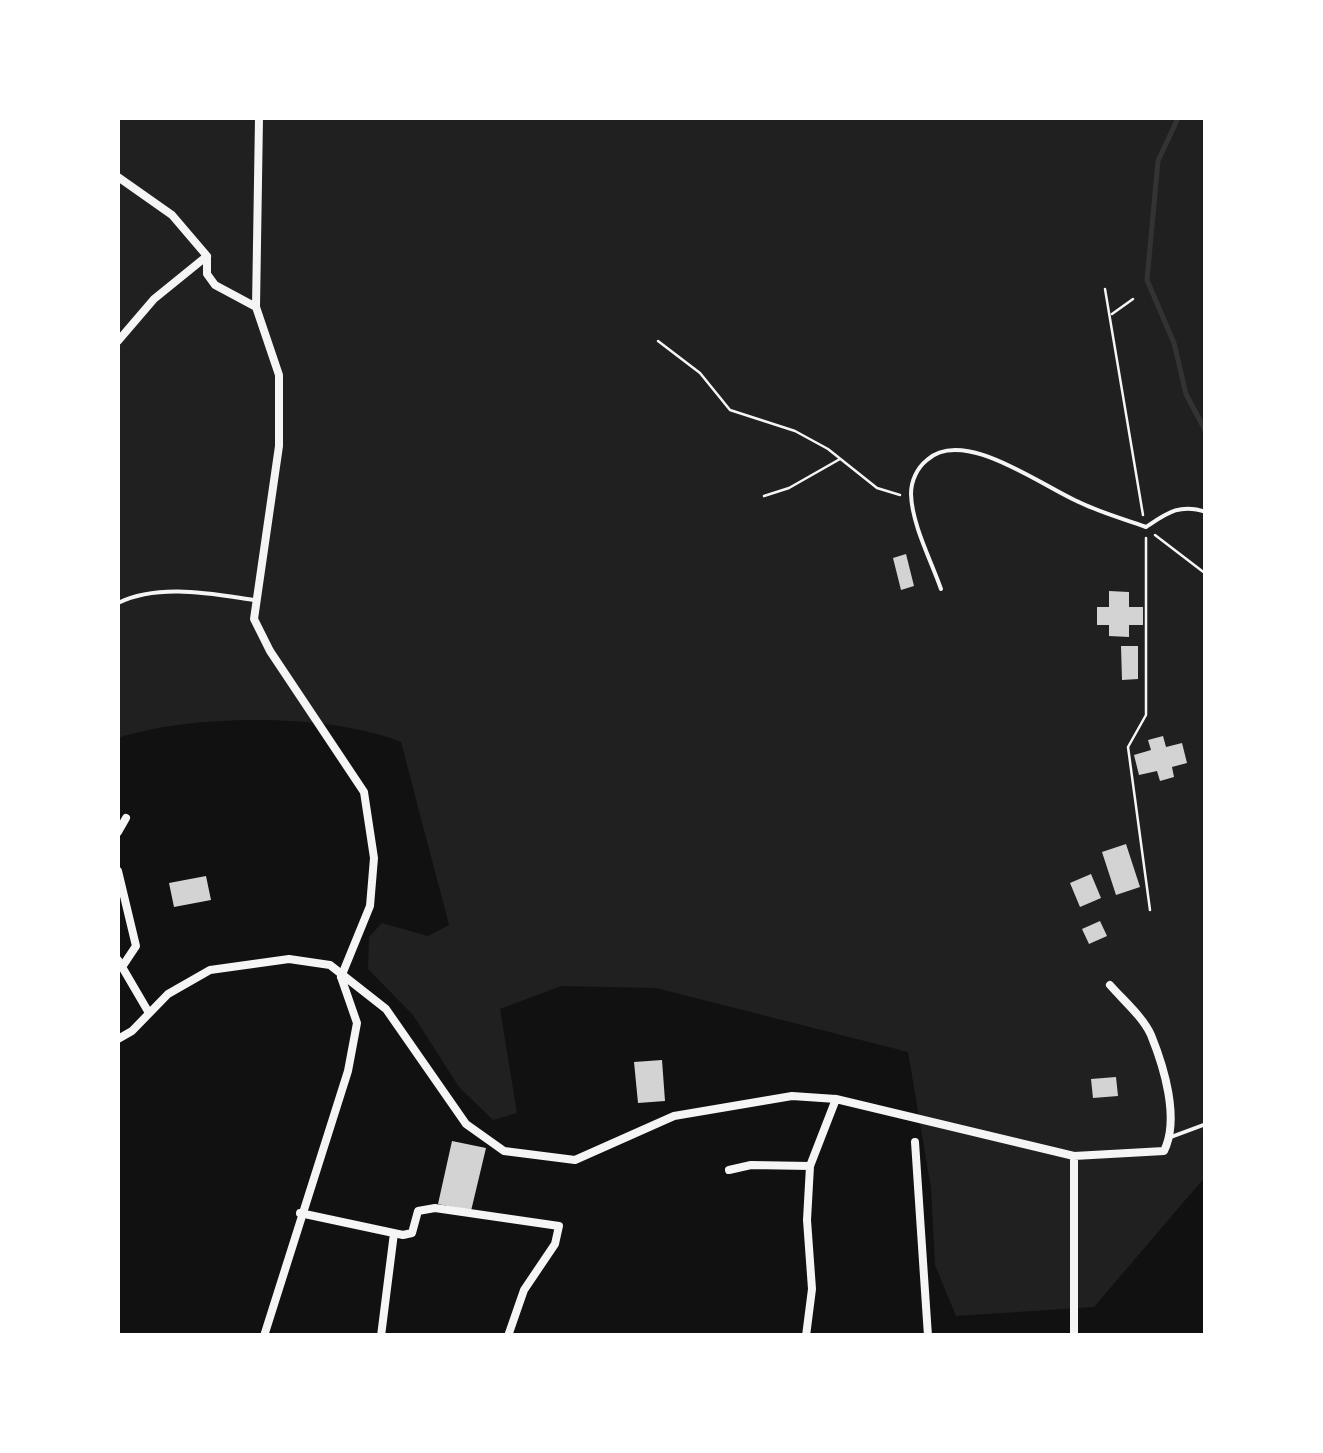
<!DOCTYPE html>
<style>
body{margin:0}
#map{position:relative;width:1323px;height:1453px;overflow:hidden;background:#111;font-family:"Golos Text",sans-serif}
canvas{display:block}
.frame{position:absolute;inset:0;border:120px solid #fff;pointer-events:none}
</style>
<div id="map">
<canvas width="1323" height="1453"></canvas>
<div class="frame"></div>
</div>
<script>
const context = document.querySelector('canvas').getContext('2d');
context.lineJoin = 'round';
function fillPath(path, color) { context.fillStyle = color; context.fill(path, 'evenodd'); }
function stroke(path, color, width, dash) { context.strokeStyle = color; context.lineWidth = width; context.lineCap = dash ? 'butt' : 'round'; context.setLineDash(dash || []); context.stroke(path); }
fillPath(new Path2D(`
 M118,118H1205V1177L1094,1307L956,1316L935,1265L931,1188L908,1052L656,988L561,986L500,1009L517,1113L493,1120L459,1087L413,1015L368,969L369,937L382,923L428,936L449,925L401,742C329,713 192,714 118,738Z`), '#202020');
stroke(new Path2D(`
 M1178,118L1158,161L1147,280L1174,343L1186,394L1206,432`), '#333', 5);
fillPath(new Path2D(`
 M906,554L914,586L901,590L893,558Z
 M1109,591L1129,592V607H1143V625H1129V637L1109,636V625H1097V607H1109Z
 M1121,646H1138V679L1122,680Z
 M1163,736L1166,747L1182,743L1187,763L1172,767L1174,777L1160,781L1157,771L1139,775L1134,755L1151,750L1148,740Z
 M1126,844L1140,887L1116,895L1102,852Z
 M1091,874L1101,898L1080,907L1070,883Z
 M206,876L211,900L174,907L169,883Z
 M1100,921L1107,936L1089,944L1082,929Z
 M662,1060L665,1101L638,1103L634,1062Z
 M1116,1077L1118,1096L1093,1098L1091,1079Z
 M452,1141L486,1148L471,1211L438,1204Z`), '#d3d3d3');
stroke(new Path2D(`
 M1105,289L1143,515
 M1112,314L1133,299
 M658,341L700,373L730,410L795,431L828,449L877,488L900,495
 M764,496L789,488L840,459
 M1155,535L1206,574
 M1146,538V715L1128,747L1150,910`), '#f5f5f5', 2.5);
stroke(new Path2D(`
 M941,589C931,560 912,525 911,494C911,481 917,468 927,460C964,426 1044,488 1081,503C1102,513 1124,519 1146,527C1167,513 1180,503 1206,512
 M118,603C159,583 212,594 255,600
 M1171,1137L1206,1124`), '#f5f5f5', 4);
stroke(new Path2D(`
 M118,177L172,215L207,256V274L215,285L256,307L279,375V446L254,619L270,651L364,792L374,858L370,906L341,977
 M256,307L259,118
 M118,341L154,299L207,256
 M118,832L126,818
 M118,871L136,946L124,964
 M118,960L149,1013
 M118,1039L132,1031L168,994L210,970L289,959L330,965L386,1009L466,1124L504,1151L575,1160L674,1116L792,1096L836,1099L1074,1156L1164,1151C1180,1119 1164,1067 1151,1035C1143,1017 1123,1000 1110,985
 M915,1142L928,1336
 M729,1170L751,1165L810,1166
 M300,1213L403,1235L412,1233L418,1211L435,1208L559,1226L555,1244L524,1290L508,1336
 M264,1336L348,1071L357,1023L341,977
 M381,1336L394,1233
 M806,1336L812,1289L807,1220L810,1166L836,1099
 M1074,1336V1156`), '#f5f5f5', 8);
</script>
